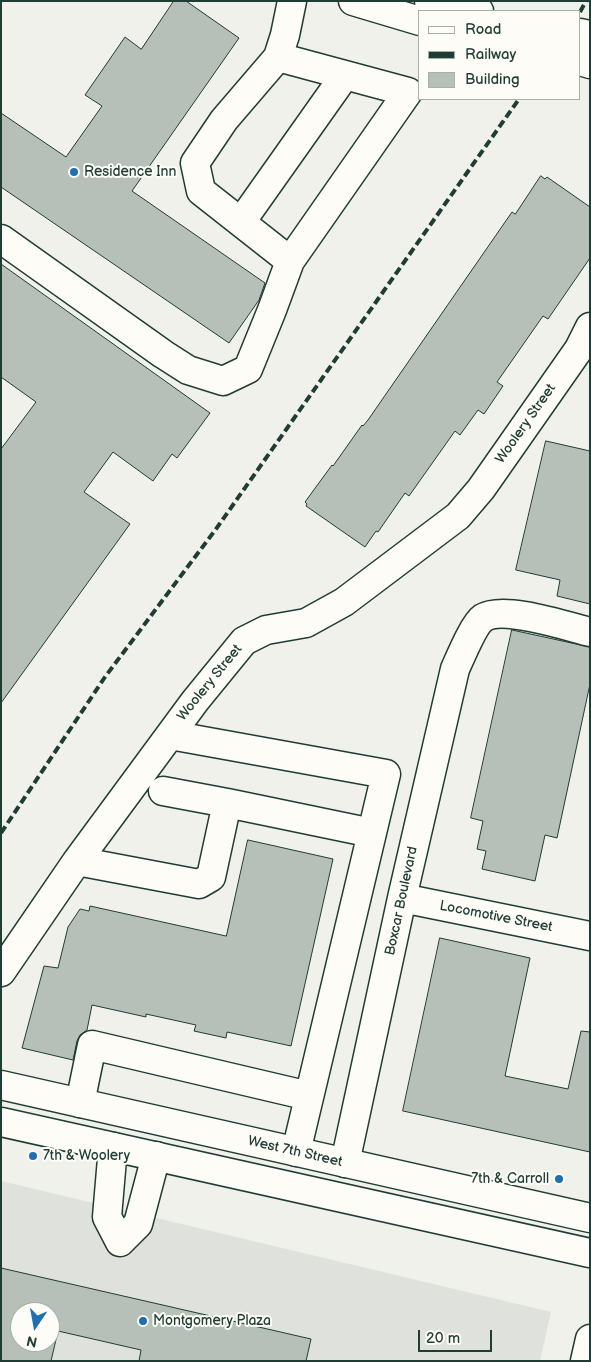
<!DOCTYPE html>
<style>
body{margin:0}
#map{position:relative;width:591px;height:1362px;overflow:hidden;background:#f0f1eb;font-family:"Balsamiq Sans",sans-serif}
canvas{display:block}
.frame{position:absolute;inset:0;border:2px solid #1f3d34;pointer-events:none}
.legend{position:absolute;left:418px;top:10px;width:162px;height:90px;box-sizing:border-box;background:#fdfcf7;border:1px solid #a4b0a9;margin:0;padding:6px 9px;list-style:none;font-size:15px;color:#1f3d34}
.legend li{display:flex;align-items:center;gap:10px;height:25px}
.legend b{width:25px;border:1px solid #a4b0a9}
.north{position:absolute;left:10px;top:1302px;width:50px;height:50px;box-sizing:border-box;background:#fdfcf7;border:1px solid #a4b0a9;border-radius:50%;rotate:192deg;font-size:14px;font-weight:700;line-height:20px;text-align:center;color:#1f3d34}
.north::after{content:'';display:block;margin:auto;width:18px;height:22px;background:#1f6fb2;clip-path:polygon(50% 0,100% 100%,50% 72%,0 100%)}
.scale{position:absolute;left:418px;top:1330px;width:74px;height:22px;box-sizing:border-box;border:2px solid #1f3d34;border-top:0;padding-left:6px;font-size:15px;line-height:18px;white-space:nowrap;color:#1f3d34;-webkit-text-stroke:4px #fdfcf7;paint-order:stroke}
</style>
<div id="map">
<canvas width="591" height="1362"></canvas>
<div class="frame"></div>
<ul class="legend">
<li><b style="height:6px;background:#fdfcf7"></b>Road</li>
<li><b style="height:6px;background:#1f3d34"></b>Railway</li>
<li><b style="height:14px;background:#b6bfb8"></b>Building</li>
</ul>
<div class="north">N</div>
<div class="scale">20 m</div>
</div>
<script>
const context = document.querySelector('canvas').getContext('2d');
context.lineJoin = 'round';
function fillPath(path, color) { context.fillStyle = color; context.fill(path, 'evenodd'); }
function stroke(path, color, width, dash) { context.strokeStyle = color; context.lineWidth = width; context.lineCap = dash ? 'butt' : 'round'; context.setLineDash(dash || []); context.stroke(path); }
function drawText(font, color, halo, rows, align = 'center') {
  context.font = font + ' "Balsamiq Sans",sans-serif'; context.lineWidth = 4; context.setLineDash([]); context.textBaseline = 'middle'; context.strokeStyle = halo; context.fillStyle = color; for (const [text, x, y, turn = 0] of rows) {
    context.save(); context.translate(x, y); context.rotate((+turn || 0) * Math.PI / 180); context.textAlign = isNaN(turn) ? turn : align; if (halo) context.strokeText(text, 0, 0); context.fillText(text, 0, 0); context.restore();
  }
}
fillPath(new Path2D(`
 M1,1181L551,1312L540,1361H1ZM20,1312H50V1342H20Z`), '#dfe2dc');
const building = new Path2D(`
 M174,1H186L239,38L132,191L265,283L259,300L229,343L1,187V113L66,157L102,106L85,95L125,37L141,49Z
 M541,176L545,179L547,177L590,207V258L548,319L543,316L497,382L503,386L484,414L478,410L460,435L455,431L409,496L405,493L378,532L376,531L365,547L306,506L307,504L305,502L332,465L333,466L362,425L363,426L368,420L512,212L515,214Z
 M1,264L210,413L177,458L172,454L153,481L113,452L84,492L130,524L1,703V449L36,402L1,377Z
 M546,441L590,451V604L557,596L560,580L516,570Z
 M512,630L590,647V684L557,838L545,835L535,881L482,869L486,851L477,849L483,821L471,818Z
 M248,840L333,859L291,1046L227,1032L226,1038L194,1031L196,1025L146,1014V1017L92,1005L87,1030L80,1035L77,1041L73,1060L22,1048L44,966L58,968L68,927L80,909L89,911L90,906L226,936Z
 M440,938L530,958L505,1076L568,1089L581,1031L590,1032V1152L403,1111Z
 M1,1268L311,1339L306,1361H139L141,1350L58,1331L51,1361H1ZM20,1312H50V1342H20Z`);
fillPath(building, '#b6bfb8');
stroke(building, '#1f3d34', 1);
const minor = new Path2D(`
 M353,1L420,21
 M429,1L479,11
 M580,33L590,35
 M278,57L224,120L195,163L201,191L290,261
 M580,61L590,64
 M241,222L345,75
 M1,239L163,354L188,370L223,381L248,369L272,310L290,261L408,92L278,57L285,35L292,1
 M170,735L386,774L296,1152
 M163,791L227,803
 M77,861L199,884L211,877L227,803L372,833
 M402,898L590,936
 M1,972L77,861L195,701L244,641L266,630L306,623L344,602L458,516L481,489L579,349L590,327
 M80,1103L92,1045L309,1096
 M113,1147L107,1217L120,1242L138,1224L156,1156
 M345,1163L402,898L455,669C460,658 474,624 483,618C503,605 566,626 590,632
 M585,1361L590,1339`);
const major = new Path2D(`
 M1,1085L590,1218
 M1,1122L590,1253`);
stroke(minor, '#1f3d34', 31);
stroke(major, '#1f3d34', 31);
stroke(minor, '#fdfcf7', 28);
stroke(major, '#fdfcf7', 28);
stroke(new Path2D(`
 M580,12L586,1
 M1,833L105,677L216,529L519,99`), '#1f3d34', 4, [8, 4]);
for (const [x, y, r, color] of [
 [74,172,5,"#1f6fb2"],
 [33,1156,5,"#1f6fb2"],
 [559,1179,5,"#1f6fb2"],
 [143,1321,5,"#1f6fb2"]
]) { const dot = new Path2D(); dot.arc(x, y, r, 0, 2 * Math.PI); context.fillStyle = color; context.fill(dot); stroke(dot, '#fdfcf7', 2); }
drawText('14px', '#1f3d34', '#fdfcf7', [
 ["Residence Inn",84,172],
 ["7th & Woolery",43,1156],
 ["7th & Carroll",549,1179,"right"],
 ["Montgomery Plaza",153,1321]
], 'left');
drawText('14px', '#1f3d34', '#fdfcf7', [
 ["Woolery Street",526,424,-55],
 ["Woolery Street",210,683,-51],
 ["Boxcar Boulevard",402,901,-78],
 ["Locomotive Street",496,917,11],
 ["West 7th Street",295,1152,13]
]);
</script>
